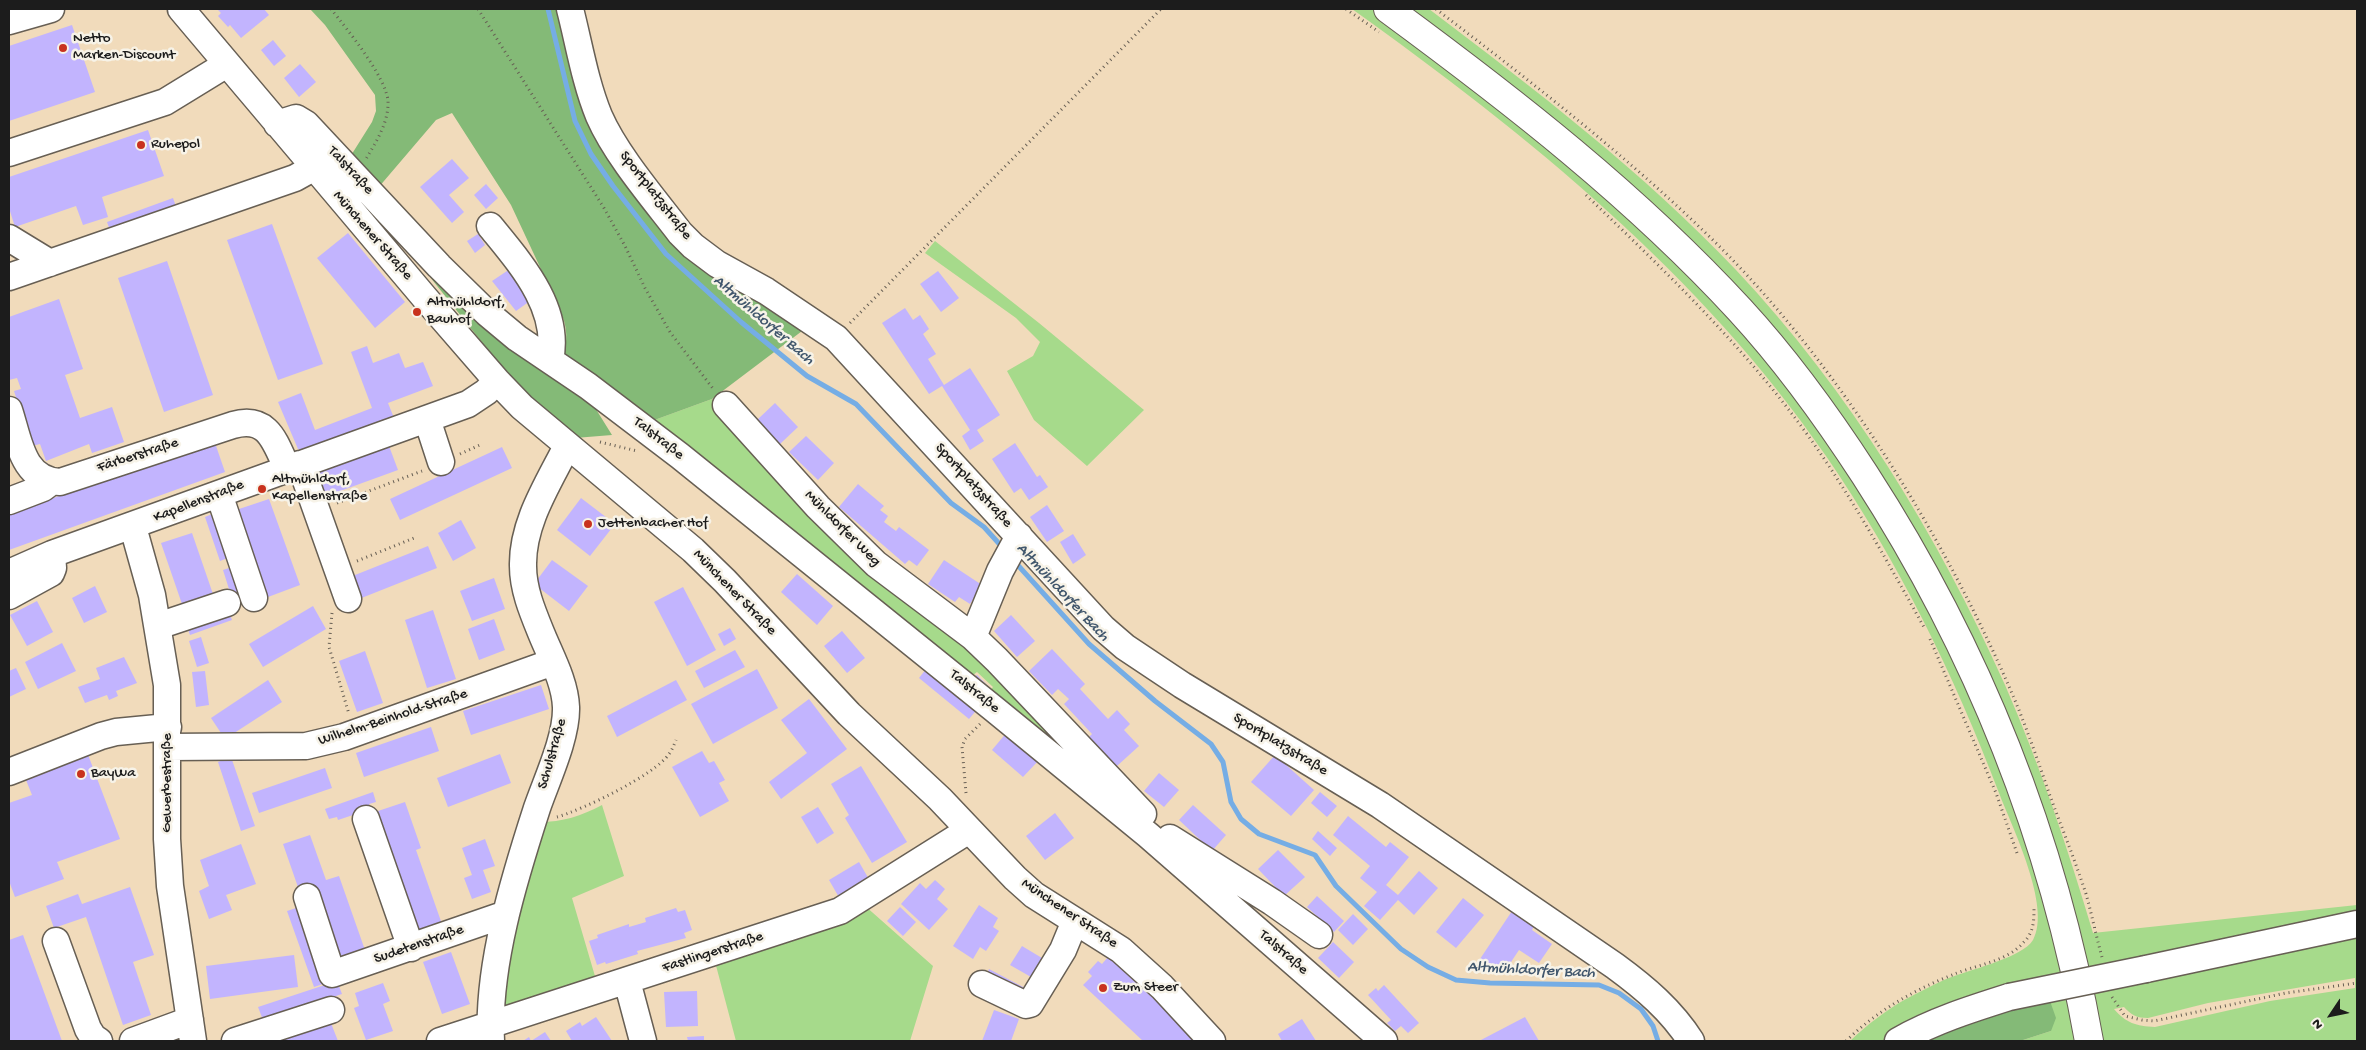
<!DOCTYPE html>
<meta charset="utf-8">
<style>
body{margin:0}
#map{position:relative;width:2366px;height:1050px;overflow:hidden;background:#f1dbbb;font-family:"Gochi Hand",sans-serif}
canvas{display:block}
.frame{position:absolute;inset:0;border:10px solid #1c1c1c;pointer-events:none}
.north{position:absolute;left:2306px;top:990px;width:50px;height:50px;-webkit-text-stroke:4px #f7f3e8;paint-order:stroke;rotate:236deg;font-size:14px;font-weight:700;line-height:20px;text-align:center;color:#1c1c1c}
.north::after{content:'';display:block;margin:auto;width:18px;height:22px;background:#1c1c1c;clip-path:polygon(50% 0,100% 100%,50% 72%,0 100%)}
</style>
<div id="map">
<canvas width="2366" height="1050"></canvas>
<div class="frame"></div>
<div class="north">N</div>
</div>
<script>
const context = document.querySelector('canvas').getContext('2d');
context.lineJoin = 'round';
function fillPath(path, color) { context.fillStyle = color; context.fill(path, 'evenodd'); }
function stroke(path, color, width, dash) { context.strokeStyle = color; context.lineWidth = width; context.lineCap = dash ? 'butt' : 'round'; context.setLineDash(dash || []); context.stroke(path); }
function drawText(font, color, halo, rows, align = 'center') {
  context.font = font + ' "Gochi Hand",sans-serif'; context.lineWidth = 5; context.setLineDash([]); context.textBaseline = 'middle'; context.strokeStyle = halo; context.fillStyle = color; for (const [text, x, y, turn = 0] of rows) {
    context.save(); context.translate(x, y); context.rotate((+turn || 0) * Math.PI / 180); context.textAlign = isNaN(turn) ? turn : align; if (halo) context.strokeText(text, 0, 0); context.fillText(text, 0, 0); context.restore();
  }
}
fillPath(new Path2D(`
 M1352,9H1372L1424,47L1626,212L1735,322L1809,415L1870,503L1953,650L2015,804L2064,974L1914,1022L1882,1041H1850C1867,1025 1886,1010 1906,999C1919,992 1931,986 1944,980C1964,971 2023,958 2033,940C2052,907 2012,827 1999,793C1954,674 1898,561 1826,456C1702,275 1528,135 1352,9Z
 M1408,9H1429C1536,90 1643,172 1736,270C1849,390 1938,535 2005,685C2040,765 2068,849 2093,933L2357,905V1041H2100L2068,892L2036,788L1987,669L1841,419ZM2355,978V988L2270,1001L2155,1027C2136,1026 2126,1023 2114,1009L2124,1007C2131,1015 2137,1018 2148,1018L2208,1003Z
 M935,241L1039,323L1144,410L1087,466L1034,420L1007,371L1033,356L1040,342L1016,318L925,253Z
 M712,399L814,516L965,640L1115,792L989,692L993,687L977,672L972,676L649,422Z
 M602,805L624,876L572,898L597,983L511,1012L500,1005L511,918L539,822C563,822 581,816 602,805Z
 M864,905L933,966L910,1041H736L714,958Z
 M2070,996L2078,1041H2020L2051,1031L2050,1001Z`), '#a6da8b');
fillPath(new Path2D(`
 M310,9H564L652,206L810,325L712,399L649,422L562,359C568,340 568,328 560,310L511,205L452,113L436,120L378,188L350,157L372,122L376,111L375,95L325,25Z
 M433,272L584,390L612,435L575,438L532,398L496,360L430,277Z
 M2050,1001L2056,1018L2051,1031L2020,1041H1919L2012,1009Z`), '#84ba77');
stroke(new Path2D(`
 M548,9L575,121L591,154L613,186L666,254L741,322L807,376L856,404L951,503L984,527L1003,548
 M1015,562L1089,644L1155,701L1211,744L1223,762L1231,802L1241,819L1259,834L1315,855L1336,886L1401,949L1428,967L1456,980L1490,983L1599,985L1619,993L1641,1009L1653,1026L1658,1041`), '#75ade5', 5);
fillPath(new Path2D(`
 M217,9H264L269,15L241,38L230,25L228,27L218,16L221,13Z
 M72,25L95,92L9,121V46Z
 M273,40L286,56L274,66L261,50Z
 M300,64L316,82L299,97L284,78Z
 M148,130L164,176L102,197L108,217L83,225L76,206L15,227L9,208V177Z
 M452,159L469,178L449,195L464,212L452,223L420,187Z
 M486,184L498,198L486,209L474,195Z
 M173,198L178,212L112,236L107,222Z
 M272,224L323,364L278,380L227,240Z
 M348,233L405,302L375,328L317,258Z
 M478,234L485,245L475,253L467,241Z
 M167,261L213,395L164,412L118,278Z
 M513,267L530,301L516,311L492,281Z
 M938,271L959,298L941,312L920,284Z
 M59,299L83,369L65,375L80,418L112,407L124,442L92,453L89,444L46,461L40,444L32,446L14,391L21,389L17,378L9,380V317Z
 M905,308L913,320L920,315L929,329L923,334L936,354L928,359L944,385L970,368L1000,415L977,430L984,441L970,450L962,436L970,430L942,386L929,394L882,323Z
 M367,346L373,363L399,353L405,368L423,362L433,386L388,403L394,418L303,451L298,449L278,402L301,393L315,430L372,408L351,352Z
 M775,403L798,427L780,444L757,420Z
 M806,436L834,463L818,480L789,452Z
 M214,440L225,472L9,550V514Z
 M1015,443L1037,477L1040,475L1048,487L1029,500L1021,488L1014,493L992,459Z
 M389,446L398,470L321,498L312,474Z
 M502,447L512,468L400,520L390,499Z
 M858,484L884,506L880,510L888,516L884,522L896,531L899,527L929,550L917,566L909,560L905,564L839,507Z
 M581,498L615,524L590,556L557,530Z
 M269,499L300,585L268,597L236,510Z
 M1047,505L1064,531L1047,542L1030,517Z
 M217,512L233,556L220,561L205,517Z
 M461,520L476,548L453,561L438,533Z
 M192,533L214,597L183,607L161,543Z
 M1073,534L1086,555L1073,564L1060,542Z
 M428,546L437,568L359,599L350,577Z
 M552,560L588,586L569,611L534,584Z
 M944,560L982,585L970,604L959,597L955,602L928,584Z
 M235,566L247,600L234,605L223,570Z
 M797,574L833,606L817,625L781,592Z
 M494,578L505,609L472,621L460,591Z
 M95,586L107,612L84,623L72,598Z
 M683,587L716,650L687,666L654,602Z
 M37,601L53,632L27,646L10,615Z
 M313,606L326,629L263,667L249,644Z
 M228,609L232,620L190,635L186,624Z
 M433,610L456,679L427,688L405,620Z
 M1011,615L1035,641L1017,657L994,631Z
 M494,619L505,650L479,660L468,629Z
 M730,628L736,639L724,646L718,634Z
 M842,631L865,658L847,673L824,646Z
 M201,637L209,663L197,667L189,641Z
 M62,643L76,671L38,689L25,662Z
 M1052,649L1085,684L1080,689L1108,719L1117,710L1130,724L1124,730L1139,746L1117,766L1089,737L1092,734L1064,704L1069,699L1058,689L1052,695L1029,671Z
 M735,650L745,667L704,688L695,671Z
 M365,651L383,703L357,712L339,661Z
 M124,657L137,683L116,691L118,696L109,700L107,695L85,703L78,687L100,679L96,668Z
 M930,664L980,706L969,719L919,678Z
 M16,668L26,689L9,697V671Z
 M757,669L778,708L713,744L691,704Z
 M205,671L209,705L196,707L192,672Z
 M977,675L990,688L985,693L971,680Z
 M268,680L282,702L225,739L211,718Z
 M676,680L687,700L617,737L607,716Z
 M541,685L549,709L471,735L463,711Z
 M809,699L847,749L781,799L769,782L807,753L781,720Z
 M431,727L439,751L364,777L356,753Z
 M1008,731L1040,759L1023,777L992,750Z
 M702,751L709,763L714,761L725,780L719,783L729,801L700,817L672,767Z
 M87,752L120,839L57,862L64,879L15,897L9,881V803L32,795L24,775Z
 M500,754L511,783L448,807L437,778Z
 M1275,755L1314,790L1291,816L1251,782Z
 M231,757L255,826L241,831L218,762Z
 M861,766L907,842L872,863L845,818L849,815L831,784Z
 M325,768L332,788L259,813L252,793Z
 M1159,773L1179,790L1164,807L1144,791Z
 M373,792L376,802L369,804L371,809L338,820L337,817L329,819L325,809Z
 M1320,792L1337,806L1327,817L1311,803Z
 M405,802L421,848L416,850L443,927L415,936L388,859L394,857L378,811Z
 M1193,805L1226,835L1212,851L1179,820Z
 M818,807L834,833L817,844L801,817Z
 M1055,813L1074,838L1045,860L1026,836Z
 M1348,816L1386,847L1390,842L1409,857L1386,885L1398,895L1419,871L1438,888L1414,915L1398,900L1380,920L1364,906L1377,892L1360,878L1370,866L1333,835Z
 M1318,831L1337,848L1330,856L1312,839Z
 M310,835L326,880L339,876L366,953L338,963L299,890L283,844Z
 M485,839L495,866L483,870L491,892L472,899L464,878L472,875L462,848Z
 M241,844L256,884L226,895L232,910L209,919L199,891L209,886L200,860Z
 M1278,850L1305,877L1284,896L1258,869Z
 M859,862L870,881L840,899L829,880Z
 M935,880L945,889L937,899L948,909L929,930L901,904L920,883L926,889Z
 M130,887L154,955L133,962L151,1015L123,1025L86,917L54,928L46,906L78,894L82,904Z
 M1317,896L1344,921L1334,932L1307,907Z
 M1463,898L1484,915L1456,948L1436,932Z
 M979,905L998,918L993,927L999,931L986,951L980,947L973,959L953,946Z
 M302,906L329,982L314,987L287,911Z
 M900,907L916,922L903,936L887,921Z
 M676,908L678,912L685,910L692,930L684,933L686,938L637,951L638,954L606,964L605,962L597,965L589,941L598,938L597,935L629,924V927L646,922L645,918Z
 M1512,911L1534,926L1532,930L1552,944L1539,963L1519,950L1503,974L1480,959Z
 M1353,914L1368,929L1353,945L1338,930Z
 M23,935L62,1041H9V940Z
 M1333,942L1354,962L1339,978L1318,958Z
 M1022,946L1042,958L1031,977L1010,965Z
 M451,952L470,1004L442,1014L423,962Z
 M294,955L298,987L210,999L206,966Z
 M1108,957L1179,1022L1193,1041H1143L1083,985L1092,976L1088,972L1098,961L1102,964Z
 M989,969L1025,988L1021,995L986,976Z
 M337,981L342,994L263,1020L258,1007Z
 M383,983L390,1001L383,1004L393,1031L366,1040L354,1008L359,1006L355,993Z
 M1384,985L1419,1023L1408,1033L1401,1026L1395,1031L1387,1023L1391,1020L1368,995L1376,988L1378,991Z
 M697,991L698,1026L666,1027L664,992Z
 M994,1010L1019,1019L1011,1041H982Z
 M596,1017L612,1041H572L566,1031L580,1022L582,1026Z
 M1525,1017L1539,1041H1479Z
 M329,1018L338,1041H261Z
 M1302,1019L1316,1041H1282L1278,1034Z
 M545,1032L551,1041H523L529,1037L531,1041Z
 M704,1036V1041H688L687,1037Z`), '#c2b4fe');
const minor = new Path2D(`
 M181,9L425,298L497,381L522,407L693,550L725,581L849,714L940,799L1015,878L1034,895L1121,950L1162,987L1212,1041
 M570,9C579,44 585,82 599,116C616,155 654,199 680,233L693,246L717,264L766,291L836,338L1103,628L1125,647L1182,685L1380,805L1615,966C1645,988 1671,1010 1691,1041
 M9,21L51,9
 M277,124L296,118L306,124L439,266L487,313L517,338L588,386L680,456L994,709L1148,835L1384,1041
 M9,153L165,102L227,64
 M490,226C520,263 561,308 550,360
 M9,238L50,263
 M9,277L295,178L313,168
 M726,405L818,507L876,564L973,637L997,660L1143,814
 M9,410C19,440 22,480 60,482L233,425C268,415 275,442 287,468
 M427,419L441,462
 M300,464L348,599
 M219,494L254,598
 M9,501L43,488L51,482
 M133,527L152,595L167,685V839L170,886L193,1041
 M9,573L52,554L468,404L486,392L497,381
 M9,596L51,573L53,568L52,554
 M158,626L227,603
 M973,637L1000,571L1019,536
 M168,747L306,746L344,737L553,662
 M9,772L101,736L116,732L168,727
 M366,819L411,948
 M1170,838L1272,902L1319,935
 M307,897L332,974L506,914
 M56,941L88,1029L93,1037L99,1041
 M2146,969L2357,924
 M627,981L643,1041
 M982,984L1026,1005L1030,1004L1063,950L1075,921
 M133,1041L190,1020
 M235,1041L331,1010
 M440,1041L840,911L969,830
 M491,1041C487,966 514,879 537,808C547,779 567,737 566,707C565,682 551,657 542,635C533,613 523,590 523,566C522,523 548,484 567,446
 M1898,1041C1933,1021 1971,1009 2009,997`);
const major = new Path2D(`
 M1388,9C1513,101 1635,196 1740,310C1787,361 1828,418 1865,475C1977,648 2053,838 2089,1041`);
stroke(minor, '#675f54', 29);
stroke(major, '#675f54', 30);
stroke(new Path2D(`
 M331,9C347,29 386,77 388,101C389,122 376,142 366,159
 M478,9L604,208L625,246L645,288L670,332L714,390
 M1346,9L1379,32
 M1436,9C1534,84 1631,159 1719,246C1841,368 1946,539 2014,698C2027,729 2038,761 2049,793C2061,826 2075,860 2086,894C2092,915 2096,936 2102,957
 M1586,195C1667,273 1749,351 1814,444C1855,503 1890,566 1925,629
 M850,323L1161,9
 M600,442L637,451
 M460,454L482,444
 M337,503L422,471
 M357,561L414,538
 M332,613L329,647L349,714
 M1930,639L1996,793L2017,853
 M966,793L962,747L965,739L980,724
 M557,817C582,810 655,775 669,754C672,750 674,745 676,740
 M2112,997L2125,1016L2142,1020L2154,1021L2286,993L2357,983
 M1846,1041C1877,1011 1912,991 1952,975C1975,965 2007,962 2024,942C2034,932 2034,920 2034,907`), '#675f54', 3, [1, 4]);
stroke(minor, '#fff', 26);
stroke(major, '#fff', 28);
const minorBridge = new Path2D(`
 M2009,997L2146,969`);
stroke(minorBridge, '#675f54', 29, []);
stroke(minorBridge, '#fff', 26);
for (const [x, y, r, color] of [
 [63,48,5,"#c8321e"],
 [141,145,5,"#c8321e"],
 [417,312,5,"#c8321e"],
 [262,489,5,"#c8321e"],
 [588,524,5,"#c8321e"],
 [81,774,5,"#c8321e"],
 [1103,988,5,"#c8321e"]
]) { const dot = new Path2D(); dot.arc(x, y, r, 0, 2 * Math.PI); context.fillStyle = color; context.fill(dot); stroke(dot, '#f7f3e8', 2); }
drawText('15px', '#1c1c1c', '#f7f3e8', [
 ["Netto",73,39],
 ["Marken-Discount",73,56],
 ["Ruhepol",151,145],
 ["Altmühldorf,",427,303],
 ["Bauhof",427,320],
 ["Altmühldorf,",272,480],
 ["Kapellenstraße",272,497],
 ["Jettenbacher Hof",598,524],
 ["BayWa",91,774],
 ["Zum Steer",1113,988]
], 'left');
drawText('15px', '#1c1c1c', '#f7f3e8', [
 ["Talstraße",350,171,47],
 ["Sportplatzstraße",655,196,52],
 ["Münchener Straße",372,236,49],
 ["Talstraße",658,439,38],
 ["Färberstraße",138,456,-18],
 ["Sportplatzstraße",973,486,48],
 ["Kapellenstraße",199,502,-21],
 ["Mühldorfer Weg",842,529,45],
 ["Münchener Straße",734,593,46],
 ["Talstraße",974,692,39],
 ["Wilhelm-Beinhold-Straße",393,718,-18],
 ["Sportplatzstraße",1280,745,31],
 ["Schulstraße",553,754,-74],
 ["Gewerbestraße",168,783,-90],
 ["Münchener Straße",1069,914,34],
 ["Sudetenstraße",419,945,-19],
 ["Fastlingerstraße",713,953,-18],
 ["Talstraße",1283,953,41]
]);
drawText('italic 16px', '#40566c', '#f7f3e8', [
 ["Altmühldorfer Bach",763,321,41],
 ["Altmühldorfer Bach",1062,593,47],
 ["Altmühldorfer Bach",1531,971,3]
]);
</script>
